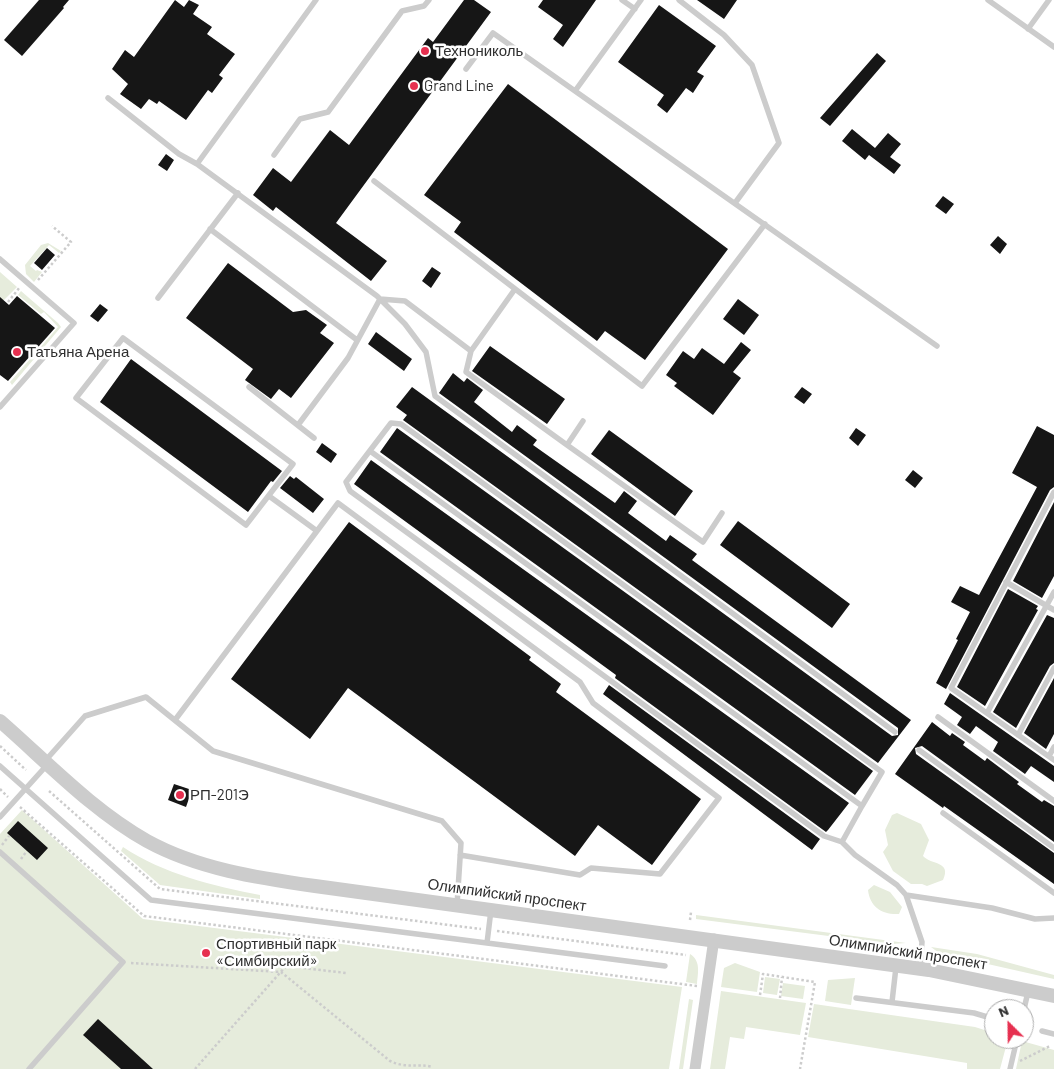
<!DOCTYPE html>
<meta charset="utf-8">
<style>
body{margin:0}
#map{position:relative;width:1054px;height:1069px;overflow:hidden;background:#fff;font-family:Barlow,sans-serif}
canvas{display:block}
.north{position:absolute;left:984px;top:999px;width:50px;height:50px;box-sizing:border-box;background:#fff;border:1px solid #acacac;border-radius:50%;rotate:337deg;font-size:14px;font-weight:700;line-height:20px;text-align:center;color:#2f2f2f}
.north::after{content:'';display:block;margin:auto;width:18px;height:22px;background:#e63050;clip-path:polygon(50% 0,100% 100%,50% 72%,0 100%)}
</style>
<div id="map">
<canvas width="1054" height="1069"></canvas>
<div class="north">N</div>
</div>
<script>
const context = document.querySelector('canvas').getContext('2d');
context.lineJoin = 'round';
function fillPath(path, color) { context.fillStyle = color; context.fill(path, 'evenodd'); }
function stroke(path, color, width, dash) { context.strokeStyle = color; context.lineWidth = width; context.lineCap = dash ? 'butt' : 'round'; context.setLineDash(dash || []); context.stroke(path); }
function drawText(font, color, halo, rows, align = 'center') {
  context.font = font + ' Barlow,sans-serif'; context.lineWidth = 5; context.setLineDash([]); context.textBaseline = 'middle'; context.strokeStyle = halo; context.fillStyle = color; for (const [text, x, y, turn = 0] of rows) {
    context.save(); context.translate(x, y); context.rotate((+turn || 0) * Math.PI / 180); context.textAlign = isNaN(turn) ? turn : align; if (halo) context.strokeText(text, 0, 0); context.fillText(text, 0, 0); context.restore();
  }
}
fillPath(new Path2D(`
 M48,243L61,251L59,253L49,245L30,266L36,271L37,270L42,272L34,282L26,274L25,265L41,245Z
 M0,272L17,287L0,304Z
 M21,291L58,323L61,327L12,385L10,382L58,327L44,312L41,314L18,295Z
 M22,810L143,919L682,987L669,1069H0V834Z
 M897,813L921,824L929,840L923,856C931,865 952,861 943,880L927,886L922,884H911L893,871L883,852L888,845L885,830L892,815Z
 M123,847C164,874 213,886 260,895V899L160,885L121,851Z
 M874,885L890,892L902,907L899,914C882,915 870,907 868,890Z
 M696,915L906,943L891,944L696,919Z
 M931,947L977,954L1054,975V979L939,953Z
 M690,954C701,961 698,972 697,984L686,982Z
 M735,963L760,972L757,992L721,987L724,968Z
 M765,977L780,979L777,995L763,993Z
 M855,978L851,1005L825,1001L828,980Z
 M783,983L805,986L803,999L781,996Z
 M721,991L806,1003L800,1035L746,1027L744,1039L730,1037L725,1069H710Z
 M689,999L693,1000L683,1069H679Z
 M814,1004L975,1027L994,1033V1039H1008L1000,1069H967V1063L808,1037Z
 M1022,1041L1054,1050V1069H1016Z`), '#e6ecdc');
fillPath(new Path2D(`
 M39,0H69L63,7L64,8L22,56L4,40Z
 M175,0L184,7L189,0L199,5L193,14L212,27L207,34L235,54L219,75L223,78L212,93L208,90L186,120L159,101L157,104L149,99L141,109L120,94L128,84L112,69L125,50L134,57Z
 M464,0H474L491,12L336,223L387,261L371,281L276,207L273,211L253,195L273,168L291,182L330,130L349,145L428,38L433,42Z
 M543,0H596L563,47L553,39L563,25L538,7Z
 M697,0H737L724,19Z
 M659,5L716,46L697,72L704,76L693,93L686,88L667,113L657,105L664,95L618,62Z
 M877,53L886,61L830,126L820,118Z
 M508,84L728,249L645,360L605,331L597,341L454,232L461,222L424,195Z
 M852,129L875,148L888,133L901,144L890,157L901,165L894,174L869,155L865,160L842,141Z
 M166,154L174,160L167,171L158,165Z
 M943,196L954,204L946,214L935,206Z
 M998,236L1007,244L1000,254L990,245Z
 M47,248L55,255L42,270L34,263Z
 M228,263L293,312L306,310L327,325L320,333L334,343L291,398L279,389L271,399L245,380L253,369L186,318Z
 M432,267L441,273L431,288L422,281Z
 M17,296L55,328L8,381L0,375V297L9,305Z
 M738,299L759,315L744,335L723,319Z
 M100,304L108,310L98,322L90,316Z
 M376,332L412,359L404,371L368,344Z
 M741,342L751,350L733,372L741,378L713,415L674,386L677,383L666,375L683,351L694,359L702,348L724,364Z
 M490,346L565,399L547,424L472,371Z
 M131,359L282,471L273,482L271,481L248,512L100,402Z
 M453,373L464,382L467,378L483,390L474,402L512,432L517,425L537,440L533,445L615,503L624,491L637,501L628,513L666,541L670,535L697,554L692,560L911,720L878,763L403,420L407,415L396,407L412,387L892,736L898,735V728L439,393Z
 M802,387L812,394L804,404L794,397Z
 M1037,426L1054,435V487L1050,490L946,689L936,683L958,640L956,639L970,612L951,602L960,586L979,595L1037,487L1012,473Z
 M397,428L873,771L855,795L380,452Z
 M856,428L866,435L858,446L849,438Z
 M609,430L693,491L675,516L591,454Z
 M322,443L337,454L331,463L316,452Z
 M371,460L849,803L828,830L826,832L615,678L616,675L354,484Z
 M913,470L923,478L915,488L905,480Z
 M290,476L294,479L296,477L324,499L313,513L280,488Z
 M1054,502V576L1042,598L1013,581Z
 M738,521L850,604L832,628L720,545Z
 M349,522L531,657L529,660L561,684L556,692L701,799L652,865L598,825L575,856L348,688L310,739L231,679Z
 M1008,589L1038,606L1036,609L1038,610L985,706L957,687Z
 M1047,615L1054,618V663L1050,666L1016,728L993,712Z
 M1054,678V734L1046,749L1024,733Z
 M609,685L820,839L812,850L603,694Z
 M950,693L1054,766V782L1031,766L1025,774L993,751L998,742L976,726L970,734L957,725L962,717L944,704Z
 M932,722L950,736L952,733L965,742L963,745L985,761L987,758L1019,782L1017,784L1042,802L1044,800L1054,806V842L922,746L915,748L916,754L1054,853V884L944,806L943,808L895,774Z
 M174,784L192,790L186,807L168,800Z
 M18,821L48,848L37,860L7,833Z
 M98,1019L153,1069H121L83,1035Z`), '#161616');
stroke(new Path2D(`
 M38,280L71,242L52,226
 M8,302L20,287
 M0,746L26,770
 M0,789L8,797
 M49,791L160,889L481,929
 M20,807L144,916L697,986
 M2,845L9,836
 M21,859L26,852
 M690,920L691,912
 M497,931L686,955
 M131,963L281,972L390,1061C407,1069 417,1063 433,1067
 M760,995L763,974L815,982L800,1069
 M780,998L782,977
 M1020,1061L1050,1046
 M195,1069L286,966L346,973`), '#ccc', 2.5, [2.5, 2.5]);
stroke(new Path2D(`
 M316,0L197,164L377,296L405,324L426,352L435,396L895,732
 M622,0L635,9
 M641,0L575,91L937,346
 M679,0L724,35L752,65L779,143L735,203
 M988,0L1054,47
 M1028,29L1049,0
 M466,69L493,33L575,91
 M108,98L179,154L197,164
 M274,155L300,119L328,112L402,11L424,6L429,0
 M374,181L642,386L765,224
 M210,229L357,340
 M0,259L74,323L0,407
 M158,298L238,193
 M123,338L293,464L246,525L76,398Z
 M471,351L515,289
 M249,387L314,438
 M298,425L348,358L380,299L405,301L471,351L466,372L567,445L583,421
 M567,445L703,542L722,513
 M370,451L862,806L842,842
 M1054,492L951,688L1054,760
 M269,496L317,531
 M1006,582L1054,610
 M987,713L1054,592
 M938,717L1054,801
 M175,720L338,503L580,682L593,703L719,798L660,874L591,868L580,875L460,855
 M1018,735L1054,668
 M919,750L1054,848
 M1049,756L1054,747
 M45,761L85,716L146,697L213,751L442,821L461,843L457,905
 M0,766L151,900L487,943
 M862,806L882,772L401,424L391,423L346,482L350,491L824,836L842,842L855,855L897,885L906,895L992,908L1035,919L1054,918
 M943,813L1054,893
 M0,817L47,765
 M0,852L123,962L29,1069
 M906,895L922,942L920,968
 M491,910L487,943L665,966
 M856,998L974,1013L994,1019
 M892,1002L896,967
 M1024,1009L1028,992
 M1042,1031L1054,1034
 M1010,1069L1017,1039`), '#ccc', 5.5);
stroke(new Path2D(`
 M695,1069L714,939`), '#ccc', 11);
stroke(new Path2D(`
 M0,721C47,762 92,810 147,841C198,869 258,878 315,886L929,970L1054,996`), '#ccc', 14);
for (const [x, y, r, color] of [
 [425,51,5,"#e63050"],
 [414,86,5,"#e63050"],
 [17,352,5,"#e63050"],
 [180,795,5,"#e63050"],
 [206,953,5,"#e63050"]
]) { const dot = new Path2D(); dot.arc(x, y, r, 0, 2 * Math.PI); context.fillStyle = color; context.fill(dot); stroke(dot, '#fff', 2); }
drawText('15px', '#2f2f2f', '#fff', [
 ["Технониколь",435,51],
 ["Grand Line",424,86],
 ["Татьяна Арена",27,352],
 ["РП-201Э",190,795],
 ["Спортивный парк",216,944],
 ["«Симбирский»",216,961]
], 'left');
drawText('15px', '#2f2f2f', '#fff', [
 ["Олимпийский проспект",507,895,8],
 ["Олимпийский проспект",908,952,9]
]);
</script>
